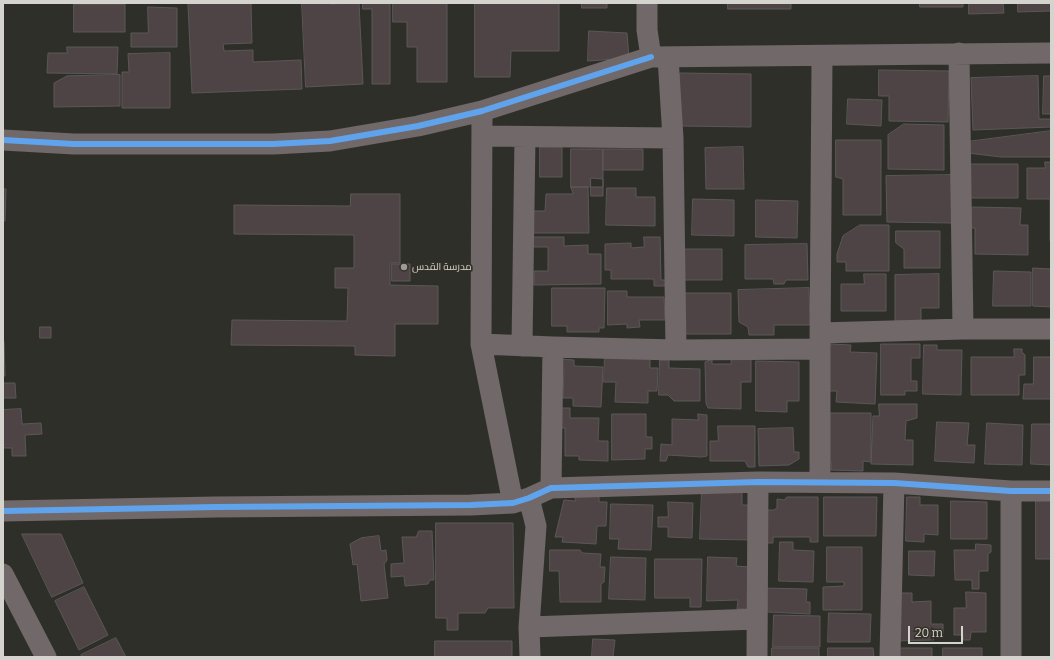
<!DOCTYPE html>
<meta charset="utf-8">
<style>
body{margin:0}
#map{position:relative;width:1054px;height:660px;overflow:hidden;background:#2f2f2a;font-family:Bitter,serif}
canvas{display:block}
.frame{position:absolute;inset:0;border:4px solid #d5d3ce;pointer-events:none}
.scale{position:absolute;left:908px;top:626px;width:55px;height:18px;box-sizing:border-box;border:2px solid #d5d3ce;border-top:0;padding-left:5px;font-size:12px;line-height:14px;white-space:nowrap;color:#d5d3ce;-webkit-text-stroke:3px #323027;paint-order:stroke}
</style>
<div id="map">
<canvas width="1054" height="660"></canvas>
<div class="frame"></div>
<div class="scale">20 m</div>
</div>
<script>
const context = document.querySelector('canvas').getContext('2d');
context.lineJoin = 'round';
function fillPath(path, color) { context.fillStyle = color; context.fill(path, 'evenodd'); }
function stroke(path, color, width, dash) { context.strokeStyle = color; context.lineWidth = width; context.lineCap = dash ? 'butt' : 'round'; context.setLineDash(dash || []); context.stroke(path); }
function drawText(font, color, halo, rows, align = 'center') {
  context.font = font + ' Bitter,Cairo,serif'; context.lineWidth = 3.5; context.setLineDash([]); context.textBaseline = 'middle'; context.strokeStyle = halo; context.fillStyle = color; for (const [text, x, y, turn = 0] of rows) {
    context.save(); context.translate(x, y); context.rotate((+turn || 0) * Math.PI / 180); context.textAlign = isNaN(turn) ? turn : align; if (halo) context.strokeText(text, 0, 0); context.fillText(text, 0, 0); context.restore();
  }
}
const building = new Path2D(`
 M226,3H251L252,43L223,44L224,51L253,50V62L301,60L302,89L192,93L188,4Z
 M302,3H329L330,4L359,3L363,84L306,87Z
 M363,3H390V84H372V9H363Z
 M393,3H447V82H417V47H407V22H393Z
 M475,3H559V51H511L510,77H475Z
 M582,3H607V8H582Z
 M728,3H791V9H728Z
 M920,3H963V7H920Z
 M969,3H1003L1004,13L969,14Z
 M1018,3H1051V11L1018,12Z
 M74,4H125V32H74Z
 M148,7L177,8V47H131V33H148Z
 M589,31L627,33L629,58L588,61Z
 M67,47H118L117,74L47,73L48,53H67Z
 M170,53V108H122V72H129L128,54Z
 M879,70L949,71L948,122L889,121V96H879Z
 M680,73L751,74V127L680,126Z
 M120,75V106L54,107V83L67,76Z
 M1038,76L1039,119H1051V127L973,130L971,78Z
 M1044,76H1051V114H1043Z
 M848,99L882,100L881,126L847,124Z
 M904,124L944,125V170L888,169V135Z
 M1051,131V157H1001L968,153L967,142Z
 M836,140H881V215H843V179L836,177Z
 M540,147H562V177H540Z
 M743,147L744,189H706L705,148Z
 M571,149H603V187H571Z
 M603,149H643V170H603Z
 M1045,162H1051V243L1050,240V199H1027V168H1045Z
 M968,164H1018V198H968Z
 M951,175L952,223L887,222L886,176Z
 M591,178L603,179V196H591Z
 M571,187H588L589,233H527V211H545L546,194H573Z
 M607,188H636V197H655V226L606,225Z
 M3,189H6L5,221H3Z
 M351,194H400V263H390V285L438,286V324H395V356L355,355V346L231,345L232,320L347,321L348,288H335V268H354V235L234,234V205L350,206Z
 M693,199L734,200V236L692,235Z
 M756,200L798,201L797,238L756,237Z
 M970,207L1021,208L1020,225H1028V255L975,254V228H970Z
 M860,225H889V271H846V262H837V254L843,236Z
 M896,231H940V268H904V249L896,243Z
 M533,237H564V246L588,245V254H601V284L534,285V271H548V247H533Z
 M644,237H660L661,280H666V286H654V279H611V270H605V244L631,243V248L644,247Z
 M807,244L808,280H786L784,284H774L773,279H745V245Z
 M684,249H722V280H684Z
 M392,264H410V281H392Z
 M1033,268L1051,269V307L1033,306Z
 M994,271L1031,272V306H993Z
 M864,274H886V311H841V284H864Z
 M939,274V308H921V321H895V275Z
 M552,288H605L604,328H599V332H567V326H552Z
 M809,288L810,325H774V335H749L748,327L739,322L738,290Z
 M608,291H627V297H664L665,320H639L640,327L627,328V324L608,325Z
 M685,293H731V334H685Z
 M40,327H51V338H40Z
 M3,341H4L5,376H3Z
 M830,344L851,345L850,352L877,353L875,404L836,402L837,391H828Z
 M881,344H920V358H911V381H917V391H905V395H881Z
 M924,345H937V350H962L961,395L923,394Z
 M1014,349H1022V352L1025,355V375H1019V395H971V357H1014Z
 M605,355L650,357V368H658L657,391H648V403L615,402L616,382H604Z
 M1034,357H1051V399H1023L1024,384H1033Z
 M731,358H751V382H741V409L708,408L706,403L705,362L712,359V364H731Z
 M558,359L574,360V366L603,367L601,407L573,406V398H563L564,369L558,368Z
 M660,360H669V368L700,369V401H674L668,395H659Z
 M756,361L799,362V401H787V412L756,411Z
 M3,383H15L16,398H3Z
 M879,404H917V418L906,421L905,440H913V465L871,464L873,416H879Z
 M557,408H570V418H599L598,441H608V461L579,460V456H565V428H557Z
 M21,409L22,424L41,423L42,434L25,435L26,456H12V448H3V410Z
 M823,413H871V462L863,461V471L831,470V462H822Z
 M612,414H646V437H652V449H645V459L612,460Z
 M698,414L707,415V456L701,457L668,455L666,461H660L661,444L672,445V419L698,420Z
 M937,422L969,423L967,445H975L974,463L935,461Z
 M987,423L1023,425L1022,465L985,464Z
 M1032,424H1051V465L1031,464Z
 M718,426H755V467H748L745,461H710V441H718Z
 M793,428L794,452H799V459L789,465L759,466L758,429Z
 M702,491L742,492V505H752L751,540L700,539Z
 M575,495L599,496V502H607L606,526H597L596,544L562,542L563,537H555L564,500L575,501Z
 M787,497H818V542H810V537H773V543H763V510H774L777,508V499L784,500Z
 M824,497H877L876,536H824Z
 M907,497H920V505H938V535L924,534V542L906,541Z
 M1036,500H1051V559H1036Z
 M951,501L987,502V539H951Z
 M668,502L693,503L692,538L668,537V527H658V517H668Z
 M611,504L653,505L651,550L618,549L619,539H610Z
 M436,523H513L514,608H488L485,613H458V630H447V618H436Z
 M419,531H432L434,580H430L428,584L405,586L404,576L391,577V564L404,563L402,537H416Z
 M22,534H61L83,583L52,597Z
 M379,536L381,551L386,550L387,560L384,564L388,598L361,601L357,564L353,565L350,544L361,538Z
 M780,542H793V550L814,551L813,582L779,581Z
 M976,544L991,545V552L988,554V571H979V589H972V580H955L954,550H975Z
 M827,547H862V610H823V587L844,586V582H827Z
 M550,550H580L582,553L601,554L600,567H605L604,582L601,584V602H560L559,571H550Z
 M909,551H935L934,576L909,575Z
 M611,557L646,558L645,600L609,599Z
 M708,557L737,558L736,566L750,567L748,609H737L738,600L707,601Z
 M655,559H702L701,607H690V598H655Z
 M84,587L108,635L79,650L55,601Z
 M761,588L807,589L806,602H810V614L767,612Z
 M966,592L986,593V632H971L970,640H963V635H954V608H966Z
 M900,593H912V602L931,601V624H943V636H934V640L896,641Z
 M829,613L871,614L870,642H828Z
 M774,615L820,616V647H773Z
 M116,638L126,657H82L81,655Z
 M593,639L615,640L613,657H592Z
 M435,641H512V657H435Z
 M772,648H819V657H772Z
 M828,648H873L874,657H828Z
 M899,648H932V657H899Z
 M943,648H982V657H943Z`);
fillPath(building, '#4e4445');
stroke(building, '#5a5857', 1);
stroke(new Path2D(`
 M647,3V30L651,57L1051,53
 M959,53L963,329
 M668,57L673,138L676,350
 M482,111L481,344L513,503
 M482,136L673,138
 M3,140L74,144H273L330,141L418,126L482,111L651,57
 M820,333L963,329H1051
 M481,344L553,347L676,350L820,349L822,56
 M522,346L525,137
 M820,482V349
 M551,488L553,347
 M1011,491V657
 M529,498L536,526L529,627L530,657
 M3,511L216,507L471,505L513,503L529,498L551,488L758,482L894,483L1011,491H1051
 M3,574L46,657
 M529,627L757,619
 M757,657L758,482
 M890,657L894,483`), '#706869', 21);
stroke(new Path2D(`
 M3,140L74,144H273L330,141L418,126L482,111L651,57
 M3,511L216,507L471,505L513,503L529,498L551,488L758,482L894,483L1011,491H1051`), '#60a3ed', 6);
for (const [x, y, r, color] of [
 [404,267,4,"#9b9a95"]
]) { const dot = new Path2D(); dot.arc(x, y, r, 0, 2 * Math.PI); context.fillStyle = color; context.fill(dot); stroke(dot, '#323027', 1.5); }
drawText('10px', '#d5d3ce', '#323027', [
 ["مدرسة القدس",412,267]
], 'left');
</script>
